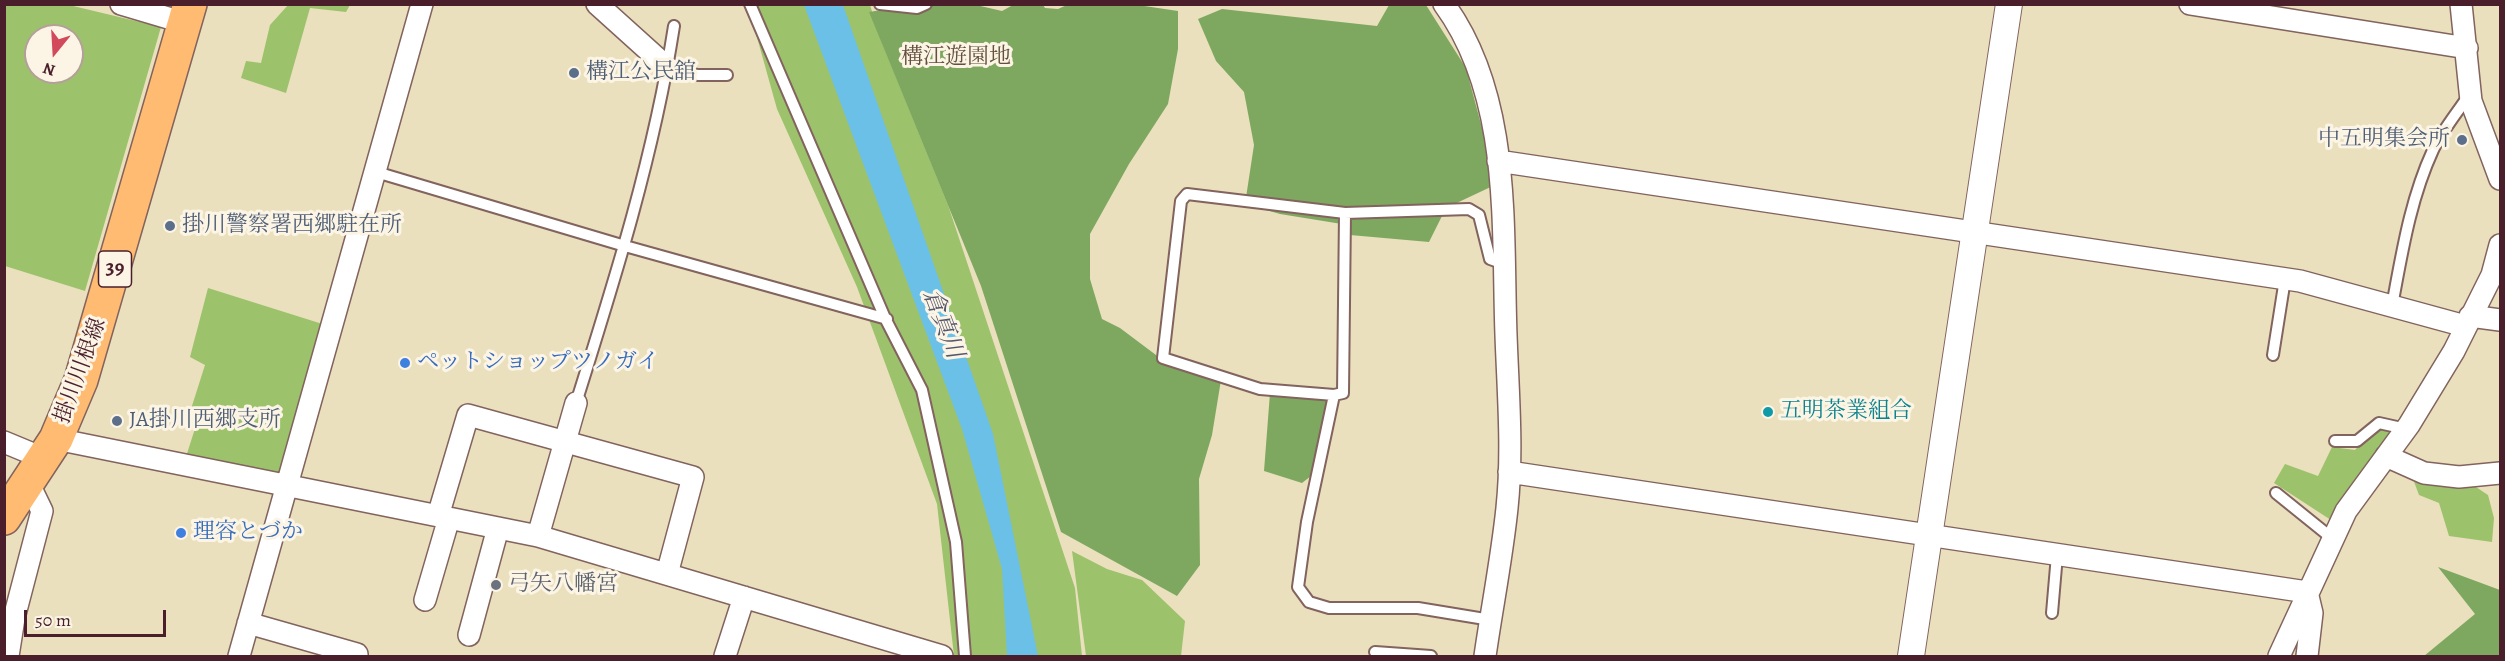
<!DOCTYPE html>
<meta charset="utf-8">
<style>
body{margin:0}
#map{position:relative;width:2505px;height:661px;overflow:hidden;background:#eae0bd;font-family:Alegreya,serif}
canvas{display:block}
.frame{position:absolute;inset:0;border:6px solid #4a1f2b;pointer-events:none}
.north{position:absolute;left:24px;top:24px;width:60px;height:60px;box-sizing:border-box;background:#fcf5e5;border:2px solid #b59f9b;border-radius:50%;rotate:198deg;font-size:16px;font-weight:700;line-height:24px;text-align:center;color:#4a1f2b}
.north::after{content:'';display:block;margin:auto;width:21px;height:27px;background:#d1495b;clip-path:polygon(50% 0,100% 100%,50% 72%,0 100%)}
.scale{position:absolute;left:24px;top:610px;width:142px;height:27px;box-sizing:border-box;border:3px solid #4a1f2b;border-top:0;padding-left:8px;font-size:18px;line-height:21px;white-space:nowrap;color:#4a1f2b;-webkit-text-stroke:4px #fcf5e5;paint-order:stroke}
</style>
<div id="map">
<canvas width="2505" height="661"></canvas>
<div class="frame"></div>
<div class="north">N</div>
<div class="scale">50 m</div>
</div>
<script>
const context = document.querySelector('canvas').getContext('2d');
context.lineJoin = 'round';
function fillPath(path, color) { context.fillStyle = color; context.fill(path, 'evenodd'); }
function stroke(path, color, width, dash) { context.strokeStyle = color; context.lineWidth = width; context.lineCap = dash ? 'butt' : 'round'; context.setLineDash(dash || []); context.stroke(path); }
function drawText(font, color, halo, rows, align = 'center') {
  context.font = font + ' Alegreya,"Noto Serif JP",serif'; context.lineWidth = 6; context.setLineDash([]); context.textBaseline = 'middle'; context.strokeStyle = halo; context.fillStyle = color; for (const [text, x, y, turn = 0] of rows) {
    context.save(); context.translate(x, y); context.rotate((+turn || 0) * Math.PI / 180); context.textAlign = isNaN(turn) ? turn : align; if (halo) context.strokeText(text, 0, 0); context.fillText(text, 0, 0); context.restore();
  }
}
fillPath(new Path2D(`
 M289,4L350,5L346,12L310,8L286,93L241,78L246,61L261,63L270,25Z
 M4,5H69L161,27L85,291L5,266ZM36,36H72V72H36Z
 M748,5H870L882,43L948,205L1075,588L1082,656H954L937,504L857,287L777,109Z
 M208,288L332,327L286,487L183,466L200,413L191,409L205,365L190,357Z
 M2379,423L2398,432L2334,522L2274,483L2285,464L2318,476L2332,447L2355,450Z
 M2413,479L2470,483L2488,495L2494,518L2492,542L2449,536L2439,503L2419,495Z
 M1072,551L1107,569L1142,580L1185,621L1181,656H1086Z`), '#9dc26c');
fillPath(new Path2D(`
 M920,4L976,5L1002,11L1013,5H1043L1045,8L1058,9L1067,5L1131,4L1178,11V49L1168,104L1129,164L1090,234V279L1102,319L1120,328L1164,361L1221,380L1212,435L1199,479L1200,565L1177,596L1061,532L981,286L869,12Z
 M1389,5H1426L1466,68L1497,184L1446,208L1429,242L1350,235L1348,225L1280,214L1245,204L1254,145L1244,92L1216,61L1198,19L1222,9L1377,26Z
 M1270,393L1330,400L1311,476L1302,483L1264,471Z
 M2438,567L2500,590V656H2424L2475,614Z`), '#7ea860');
fillPath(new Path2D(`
 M804,5H843L993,434L1038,656H1007L1002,569L962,429Z`), '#6ac0e7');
const service = new Path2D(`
 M750,4L885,318L922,390L956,542L965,656
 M880,4L917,8L926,4
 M668,68L698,75H727
 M376,172L625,246L887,319
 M1345,213L1469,209L1479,215L1490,259L1504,264
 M2392,306C2402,253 2410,200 2433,150C2442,131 2457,113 2469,95
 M2273,355L2285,279
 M1334,395L1260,389L1163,358L1181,201L1187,194L1345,213L1343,393L1334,395L1307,522L1298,587L1309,602L1329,608H1418L1491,620
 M576,403C615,279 654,155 674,26
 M2335,441H2357L2379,423L2406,429
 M2276,493L2333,539
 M2052,613L2057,555
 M1375,652L1431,656`);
const minor = new Path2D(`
 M121,4L185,23
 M597,4L668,68
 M1444,4C1512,97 1502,226 1506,335C1508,392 1513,451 1507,508C1502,557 1492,607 1485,656
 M2190,4L2467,48
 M2461,4L2471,101L2500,179
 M1498,161L2300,281L2465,326
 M2470,316L2500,320
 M56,439L538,536L942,656
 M4,442L45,459
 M2386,456L2424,473L2459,477L2500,473
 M1509,472L2307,592L2312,613L2307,656
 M438,516L468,415L693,477L667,574
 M538,536L576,403
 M425,600L449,518
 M248,623L357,654
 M469,635L498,528
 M8,656L14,618L42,511L28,482
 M239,656L422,4
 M725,656L744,597
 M2279,656L2346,511L2409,425L2454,351L2492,275L2500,245`);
const tertiary = new Path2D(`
 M1911,656L2009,4`);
const primary = new Path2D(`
 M4,518L56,439L81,380L190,4`);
stroke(service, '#82635e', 14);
stroke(minor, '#82635e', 24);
stroke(tertiary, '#82635e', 28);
stroke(primary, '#82635e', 36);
stroke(service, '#fff', 10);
stroke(minor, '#fff', 21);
stroke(tertiary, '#fff', 26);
stroke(primary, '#ffbb71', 33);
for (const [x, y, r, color] of [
 [574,73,6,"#5c6f8a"],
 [2462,140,6,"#5c6f8a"],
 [170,226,6,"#5c6f8a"],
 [405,363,6,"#3f7fe0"],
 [1768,412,6,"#0f9aa8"],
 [117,421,6,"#5c6f8a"],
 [181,533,6,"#3f7fe0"],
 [496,585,6,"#6b7280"]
]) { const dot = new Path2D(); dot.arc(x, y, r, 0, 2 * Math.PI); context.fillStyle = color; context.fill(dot); stroke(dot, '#fcf5e5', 2); }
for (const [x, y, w] of [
 [115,269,33]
]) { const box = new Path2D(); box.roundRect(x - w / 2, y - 18, w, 36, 4.5); context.fillStyle = '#fcf5e5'; context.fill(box); stroke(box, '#4a1f2b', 1.5); }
drawText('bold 21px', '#4a1f2b', null, [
 ["39",115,269]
]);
drawText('22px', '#63503e', '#fcf5e5', [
 ["構江遊園地",956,58]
]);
drawText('22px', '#4e5e75', '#fcf5e5', [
 ["構江公民舘",586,73],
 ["中五明集会所",2450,140,"right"],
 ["掛川警察署西郷駐在所",182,226],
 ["JA掛川西郷支所",129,421]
], 'left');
drawText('22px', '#366cbe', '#fcf5e5', [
 ["ペットショップツノガイ",417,363],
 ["理容とづか",193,533]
], 'left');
drawText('22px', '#4a1f2b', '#fcf5e5', [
 ["掛川川根線",81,371,-70]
]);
drawText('22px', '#0d838f', '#fcf5e5', [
 ["五明茶業組合",1780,412]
], 'left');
drawText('22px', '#5b616d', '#fcf5e5', [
 ["弓矢八幡宮",508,585]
], 'left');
drawText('italic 24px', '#55576d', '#fcf5e5', [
 ["倉真川",942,324,69]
]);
</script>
